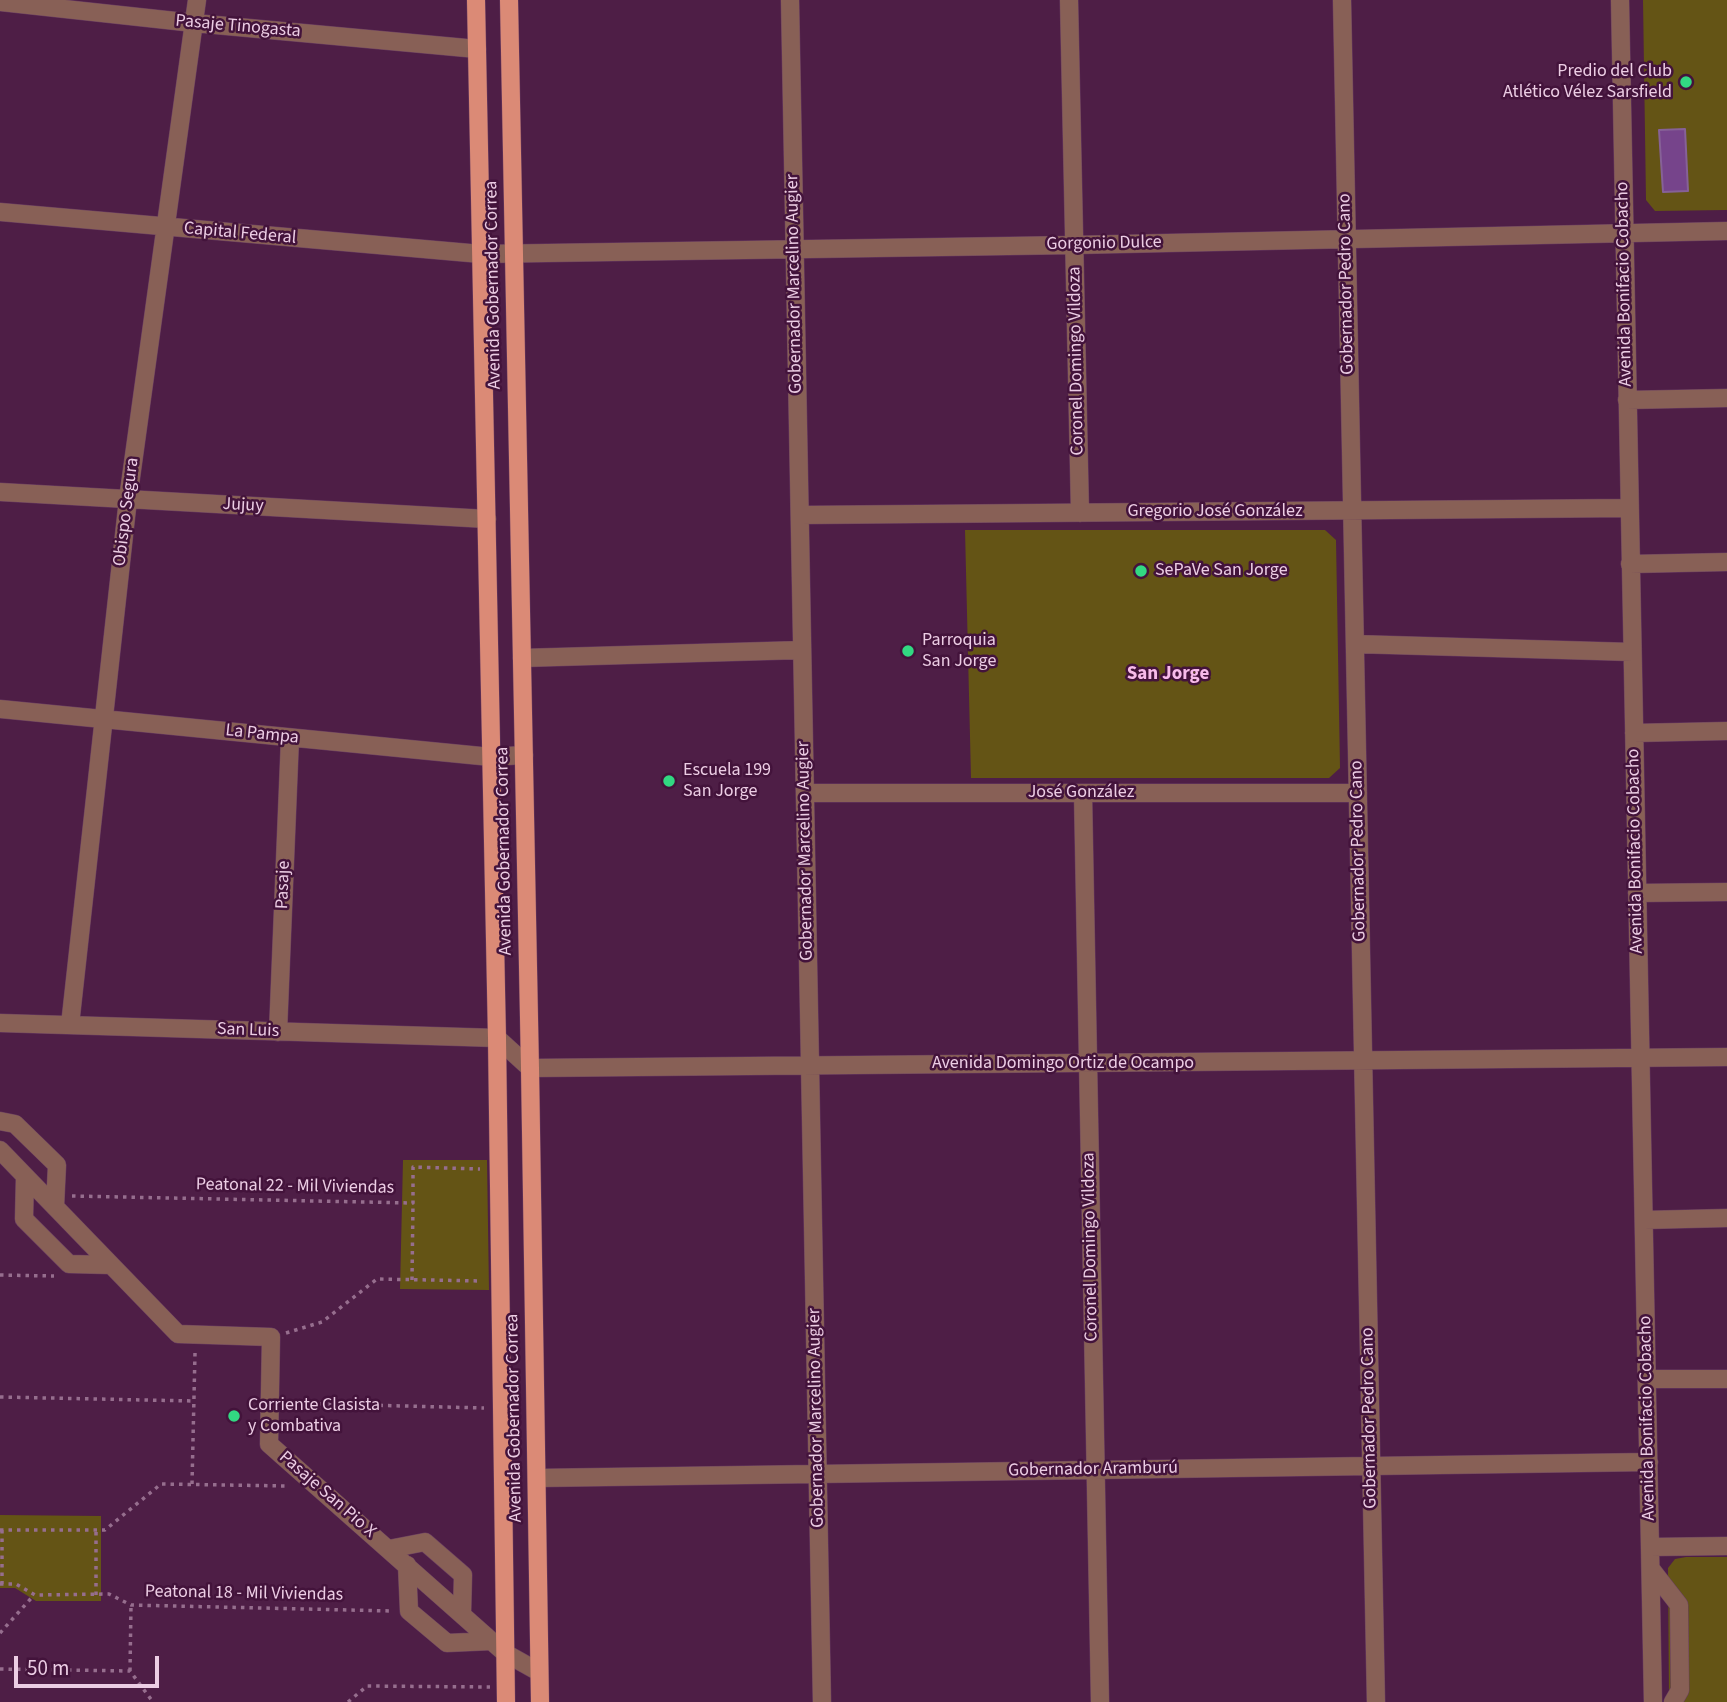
<!DOCTYPE html>
<meta charset="utf-8">
<style>
body{margin:0}
#map{position:relative;width:1727px;height:1702px;overflow:hidden;background:#4e1e46;font-family:"Source Sans 3",sans-serif}
canvas{display:block}
.scale{position:absolute;left:14px;top:1656px;width:145px;height:32px;box-sizing:border-box;border:4px solid #eccde4;border-top:0;padding-left:9px;font-size:21px;line-height:24px;white-space:nowrap;color:#eccde4;-webkit-text-stroke:5px #43133b;paint-order:stroke}
</style>
<div id="map">
<canvas width="1727" height="1702"></canvas>
<div class="scale">50 m</div>
</div>
<script>
const context = document.querySelector('canvas').getContext('2d');
context.lineJoin = 'round';
function fillPath(path, color) { context.fillStyle = color; context.fill(path, 'evenodd'); }
function stroke(path, color, width, dash) { context.strokeStyle = color; context.lineWidth = width; context.lineCap = dash ? 'butt' : 'round'; context.setLineDash(dash || []); context.stroke(path); }
function drawText(font, color, halo, rows, align = 'center') {
  context.font = font + ' "Source Sans 3",sans-serif'; context.lineWidth = 5; context.setLineDash([]); context.textBaseline = 'middle'; context.strokeStyle = halo; context.fillStyle = color; for (const [text, x, y, turn = 0] of rows) {
    context.save(); context.translate(x, y); context.rotate((+turn || 0) * Math.PI / 180); context.textAlign = isNaN(turn) ? turn : align; if (halo) context.strokeText(text, 0, 0); context.fillText(text, 0, 0); context.restore();
  }
}
fillPath(new Path2D(`
 M1643,0H1727V210L1655,211L1646,200Z
 M965,530H1325L1336,540L1340,768L1329,778H971Z
 M403,1160H487L489,1290L400,1289Z
 M0,1515L101,1516V1601H36L15,1588H0Z
 M1686,1557H1727V1702H1669L1668,1568L1675,1559Z`), '#645415');
const building = new Path2D(`
 M1685,129L1688,191L1663,192L1659,130Z`);
fillPath(building, '#76448b');
stroke(building, '#866197', 2);
const minor = new Path2D(`
 M790,0L822,1702
 M1069,0L1080,513
 M1342,0L1376,1702
 M1620,0L1653,1702
 M0,2L194,23L477,49
 M0,212L481,254L1074,245L1727,231
 M1627,400L1727,398
 M0,492L487,519
 M800,515L1629,508
 M1630,564L1727,562
 M1355,644L1632,652
 M522,658L802,650
 M0,709L491,757L524,755
 M1634,733L1727,731
 M805,793H1358
 M1083,793L1100,1702
 M1637,893L1727,892
 M0,1023L497,1038L530,1068L1727,1057
 M70,1025L128,499L197,0
 M278,1032L290,738
 M0,1121L15,1124L57,1165L55,1207
 M0,1150L178,1334L271,1337L269,1444L505,1653L539,1672
 M25,1176L24,1219L69,1264L111,1265
 M1644,1220L1727,1218
 M1647,1379H1727
 M537,1478L1649,1462
 M1650,1547L1727,1546
 M389,1549L425,1542L463,1575L462,1614
 M407,1565L409,1611L447,1643L492,1641
 M1651,1569L1679,1605L1680,1690L1673,1702`);
const major = new Path2D(`
 M476,0L497,1038L506,1702
 M509,0L530,1068L540,1702`);
stroke(minor, '#6a3e62', 19);
stroke(major, '#6a3e62', 19);
stroke(new Path2D(`
 M72,1196L413,1203V1167L480,1169
 M0,1275L54,1276
 M412,1280L413,1203
 M286,1333L322,1322L377,1279L482,1281
 M0,1397L194,1401
 M286,1403L484,1408
 M192,1484L195,1353
 M0,1530H105L161,1484L289,1486
 M2,1530V1584
 M0,1584H16L35,1595L109,1594L131,1605L392,1611
 M96,1595V1530
 M0,1633L34,1595
 M0,1669L130,1671L153,1702
 M130,1671L131,1605
 M348,1702L367,1686L490,1687`), '#966e8e', 3.5, [3.5, 5]);
stroke(minor, '#886056', 18);
stroke(major, '#db8a76', 18);
for (const [x, y, r, color] of [
 [1686,82,7,"#32d882"],
 [1141,571,7,"#32d882"],
 [908,651,7,"#32d882"],
 [669,781,7,"#32d882"],
 [234,1416,7,"#32d882"]
]) { const dot = new Path2D(); dot.arc(x, y, r, 0, 2 * Math.PI); context.fillStyle = color; context.fill(dot); stroke(dot, '#43133b', 2.5); }
drawText('18px', '#eccde4', '#43133b', [
 ["Pasaje Tinogasta",238,27,5],
 ["Capital Federal",240,234,5],
 ["Gorgonio Dulce",1104,244,-1],
 ["Gobernador Marcelino Augier",795,284,-91],
 ["Gobernador Pedro Cano",1347,284,-91],
 ["Avenida Bonifacio Cobacho",1625,284,-91],
 ["Avenida Gobernador Correa",494,285,-91],
 ["Coronel Domingo Vildoza",1077,361,-91],
 ["Jujuy",243,506,3],
 ["Obispo Segura",127,512,-83],
 ["Gregorio José González",1215,512],
 ["La Pampa",262,735,6],
 ["José González",1081,793],
 ["Avenida Gobernador Correa",505,851,-91],
 ["Gobernador Marcelino Augier",806,851,-91],
 ["Gobernador Pedro Cano",1359,851,-91],
 ["Avenida Bonifacio Cobacho",1636,851,-91],
 ["Pasaje",284,885,-88],
 ["San Luis",248,1031,2],
 ["Avenida Domingo Ortiz de Ocampo",1063,1064],
 ["Peatonal 22 - Mil Viviendas",295,1187,1],
 ["Coronel Domingo Vildoza",1091,1247,-91],
 ["Avenida Gobernador Correa",515,1418,-91],
 ["Gobernador Marcelino Augier",817,1418,-91],
 ["Gobernador Pedro Cano",1370,1418,-91],
 ["Avenida Bonifacio Cobacho",1648,1418,-91],
 ["Gobernador Aramburú",1093,1470,-1],
 ["Pasaje San Pio X",327,1495,41],
 ["Peatonal 18 - Mil Viviendas",244,1594,1]
]);
drawText('18px', '#eccde4', '#43133b', [
 ["Predio del Club",1672,72,"right"],
 ["Atlético Vélez Sarsfield",1672,93,"right"],
 ["SePaVe San Jorge",1155,571],
 ["Parroquia",922,641],
 ["San Jorge",922,662],
 ["Escuela 199",683,771],
 ["San Jorge",683,792],
 ["Corriente Clasista",248,1406],
 ["y Combativa",248,1427]
], 'left');
drawText('bold 19px', '#f8bbea', '#43133b', [
 ["San Jorge",1168,675]
]);
</script>
